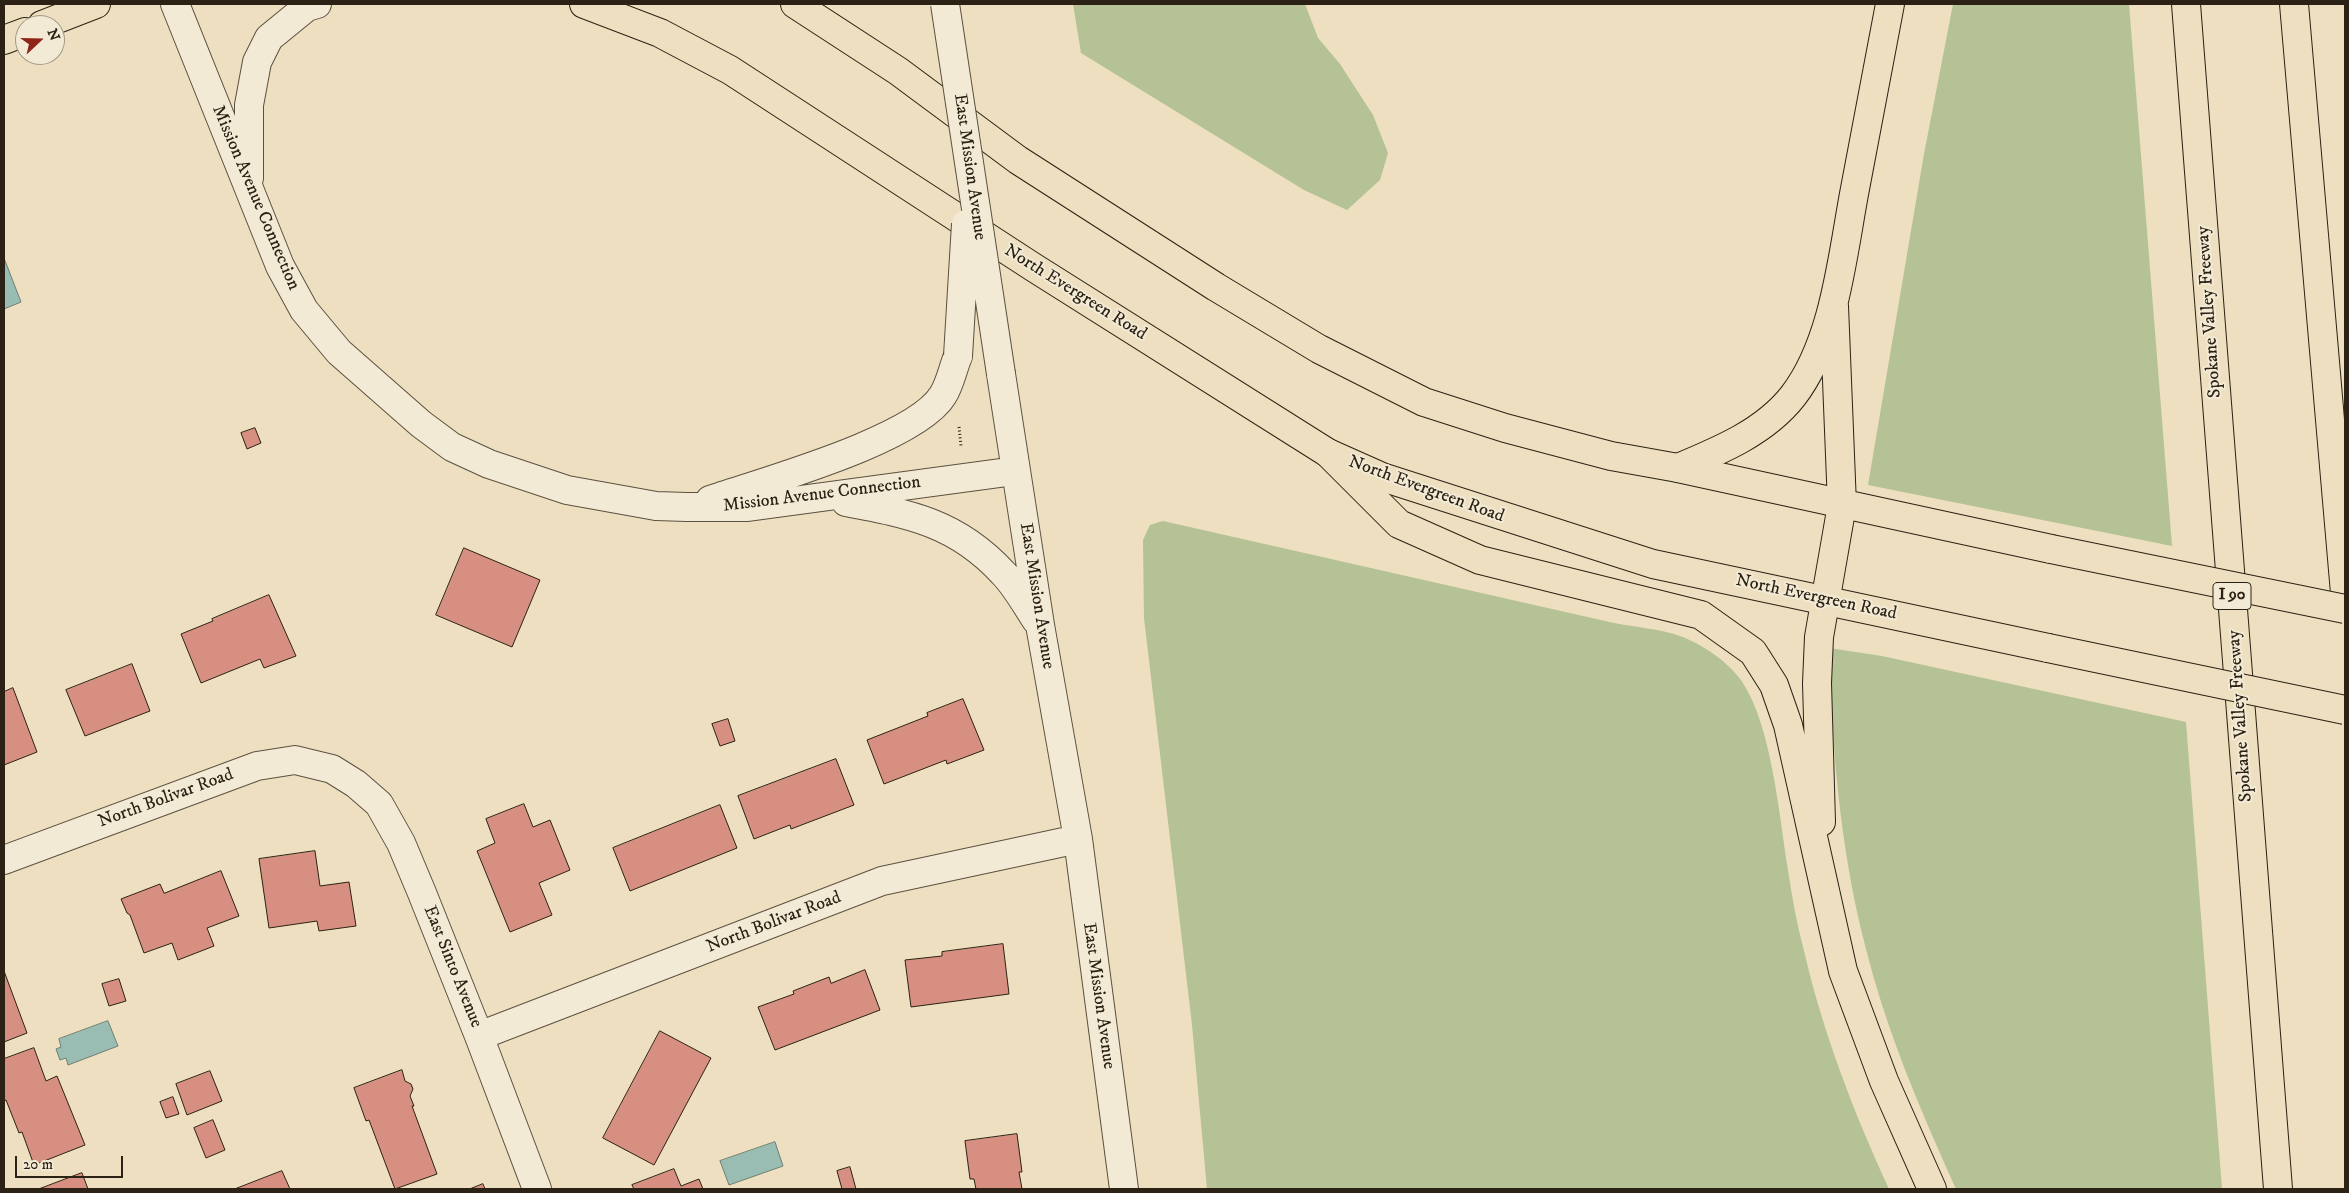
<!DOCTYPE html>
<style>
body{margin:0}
#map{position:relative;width:2349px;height:1193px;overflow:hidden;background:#eddfbf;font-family:"IM FELL DW Pica",serif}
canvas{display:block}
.frame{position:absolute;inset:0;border:5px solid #2b2215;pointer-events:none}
.north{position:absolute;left:15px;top:15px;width:50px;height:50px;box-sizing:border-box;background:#f3ead5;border:1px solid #a39a88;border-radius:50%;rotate:69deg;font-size:14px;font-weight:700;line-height:20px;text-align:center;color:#2b2215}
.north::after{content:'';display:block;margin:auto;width:18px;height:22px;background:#8f2418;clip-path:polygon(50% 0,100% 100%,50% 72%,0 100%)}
.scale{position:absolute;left:15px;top:1156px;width:108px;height:22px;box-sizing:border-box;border:2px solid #2b2215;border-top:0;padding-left:6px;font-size:15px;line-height:18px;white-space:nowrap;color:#2b2215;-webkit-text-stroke:4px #f3ead5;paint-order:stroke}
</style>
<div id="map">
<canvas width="2349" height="1193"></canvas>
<div class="frame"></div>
<div class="north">N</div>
<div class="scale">20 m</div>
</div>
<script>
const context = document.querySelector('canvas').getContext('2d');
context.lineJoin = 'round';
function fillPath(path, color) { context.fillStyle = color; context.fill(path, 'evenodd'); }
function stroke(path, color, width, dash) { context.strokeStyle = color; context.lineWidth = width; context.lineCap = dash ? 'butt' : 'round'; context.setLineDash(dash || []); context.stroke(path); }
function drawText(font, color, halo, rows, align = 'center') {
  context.font = font + ' "IM FELL DW Pica",serif'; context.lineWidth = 4; context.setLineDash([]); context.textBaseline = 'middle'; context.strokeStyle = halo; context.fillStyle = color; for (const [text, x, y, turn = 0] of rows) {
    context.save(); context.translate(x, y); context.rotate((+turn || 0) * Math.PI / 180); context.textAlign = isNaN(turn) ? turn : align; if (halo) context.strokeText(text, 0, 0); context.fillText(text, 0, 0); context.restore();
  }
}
fillPath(new Path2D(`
 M1073,4H1305L1318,38L1340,64L1373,115L1388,153L1380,180L1347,210L1304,190L1081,53Z
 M1953,4H2129L2172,546L1868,485L1924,154Z
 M1163,521L1614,623C1635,627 1660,629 1680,636C1702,644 1727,661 1741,680C1772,725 1779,816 1788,870C1792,897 1797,925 1804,951C1823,1033 1854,1113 1889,1189H1207L1192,1025L1144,618L1143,540L1150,525Z
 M1829,648L1882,656L2186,722L2222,1189H1956C1920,1109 1886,1030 1865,945C1840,848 1832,748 1829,648Z`), '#b4c295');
const water = new Path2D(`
 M4,258L21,302L4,309Z
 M108,1021L118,1046L68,1065L66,1058L60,1060L56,1049L61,1047L59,1039Z
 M775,1142L783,1166L729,1185L720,1161Z`);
fillPath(water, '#99bdb2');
stroke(water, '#6d7f73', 1);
const building = new Path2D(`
 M255,428L261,443L247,449L241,433Z
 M464,548L540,580L512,647L436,615Z
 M269,595L296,656L264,668L260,659L201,683L181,634L213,621L212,619Z
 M132,664L150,711L85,736L66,690Z
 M13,688L37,752L4,765V692Z
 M963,699L984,750L947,764L946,760L884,784L867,740L928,716L927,713Z
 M728,719L735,741L720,746L712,724Z
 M836,759L854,805L791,829L790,825L754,839L738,796Z
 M524,804L533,827L550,820L570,870L539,883L552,915L510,932L477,851L495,843L486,819Z
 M720,805L737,848L630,891L613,848Z
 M315,851L320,886L349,882L356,926L319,931L317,921L269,928L259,859Z
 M221,871L239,916L207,928L214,946L178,960L172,943L144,953L130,915L127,913L121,899L160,884L164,893Z
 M1003,944L1009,994L911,1007L905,960L942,956V952Z
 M865,970L880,1010L775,1050L758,1007L794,994L793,991L829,977L831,983Z
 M4,971L27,1033L4,1042Z
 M119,979L126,1001L109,1006L102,984Z
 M660,1031L711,1058L654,1165L603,1138Z
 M34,1048L46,1081L57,1076L85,1145L34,1165L22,1132L19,1133L6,1100L4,1101V1059Z
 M402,1070L405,1081L411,1084L413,1089L410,1096L414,1106H412L437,1174L395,1189L369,1120L366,1121L354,1088Z
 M210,1071L222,1101L187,1115L176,1084Z
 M173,1097L179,1114L166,1118L160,1102Z
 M213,1120L225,1150L206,1158L194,1128Z
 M1017,1134L1022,1172H1019L1022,1189H976L974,1179H970L965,1141Z
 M850,1167L856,1189H842L837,1171Z
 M674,1169L681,1186L699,1179L703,1189H634L632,1185Z
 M282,1171L290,1189H235Z
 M82,1173L88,1189H39Z
 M483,1184L485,1189H470Z`);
fillPath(building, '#d68f81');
stroke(building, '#2b2215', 1);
const minor = new Path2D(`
 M175,4L280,266L304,310L339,352L421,424L452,447L489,464L567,490L656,506L687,507H748L1015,471
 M249,178V105L257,62L269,38L307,7L317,4
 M1001,374L1040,625L1078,839L1124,1189
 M710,500C762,482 916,440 943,395C950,384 953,368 958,356
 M846,502C910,514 957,523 1003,573C1016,586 1026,605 1036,620
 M4,860L257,766L295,760L332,769L356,784L379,804L401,843L422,893L479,1036L537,1189
 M479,1036L882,881L1078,839`);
const major = new Path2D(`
 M584,4L660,33L730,70L1033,267L1328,453L1382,477L1653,564L2048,648
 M795,4L898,71L1018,160L1216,287L1319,349L1424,402L1505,428L1611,456L1678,468L2051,549
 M42,25L96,4
 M4,40L25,32`);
const highway = new Path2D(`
 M2186,4L2278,1189
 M2294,4L2345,593
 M1328,453L1399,524L1480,560L1701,615L1753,652L1774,685L1788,725L1843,971L1884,1081L1932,1189
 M1678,468C1719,451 1765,432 1793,396C1834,343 1842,259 1854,194C1866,131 1878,67 1890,4
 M1821,822L1817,683L1819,637L1842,505L1834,306`);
stroke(minor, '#5c5140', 30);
stroke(major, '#2b2215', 30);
stroke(highway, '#2b2215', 30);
stroke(new Path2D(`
 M959,427L961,446`), '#2b2215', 3, [1, 2.5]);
stroke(minor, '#f3ead5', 28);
stroke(major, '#eddfbf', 28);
stroke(highway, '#eddfbf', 28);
const minorBridge = new Path2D(`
 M945,4L1001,374
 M958,356L966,224`);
const majorBridge = new Path2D(`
 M2051,549L2345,609
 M2048,648L2345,710`);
stroke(minorBridge, '#5c5140', 30, []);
stroke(majorBridge, '#2b2215', 30, []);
stroke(minorBridge, '#f3ead5', 28);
stroke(majorBridge, '#eddfbf', 28);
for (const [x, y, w] of [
 [2232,596,38]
]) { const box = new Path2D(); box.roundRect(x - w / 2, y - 13.5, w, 27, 4); context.fillStyle = '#f3ead5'; context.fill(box); stroke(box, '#2b2215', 1); }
drawText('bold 16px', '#2b2215', null, [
 ["I 90",2232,596]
]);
drawText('18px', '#2b2215', '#f3ead5', [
 ["East Mission Avenue",969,167,82],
 ["Mission Avenue Connection",255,198,67],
 ["North Evergreen Road",1075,293,32],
 ["Spokane Valley Freeway",2210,312,-94],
 ["North Evergreen Road",1426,490,20],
 ["Mission Avenue Connection",822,495,-7],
 ["East Mission Avenue",1036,596,81],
 ["North Evergreen Road",1816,598,12],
 ["Spokane Valley Freeway",2241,716,-94],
 ["North Bolivar Road",166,799,-20],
 ["North Bolivar Road",774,923,-21],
 ["East Sinto Avenue",452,967,68],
 ["East Mission Avenue",1098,996,82]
]);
</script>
